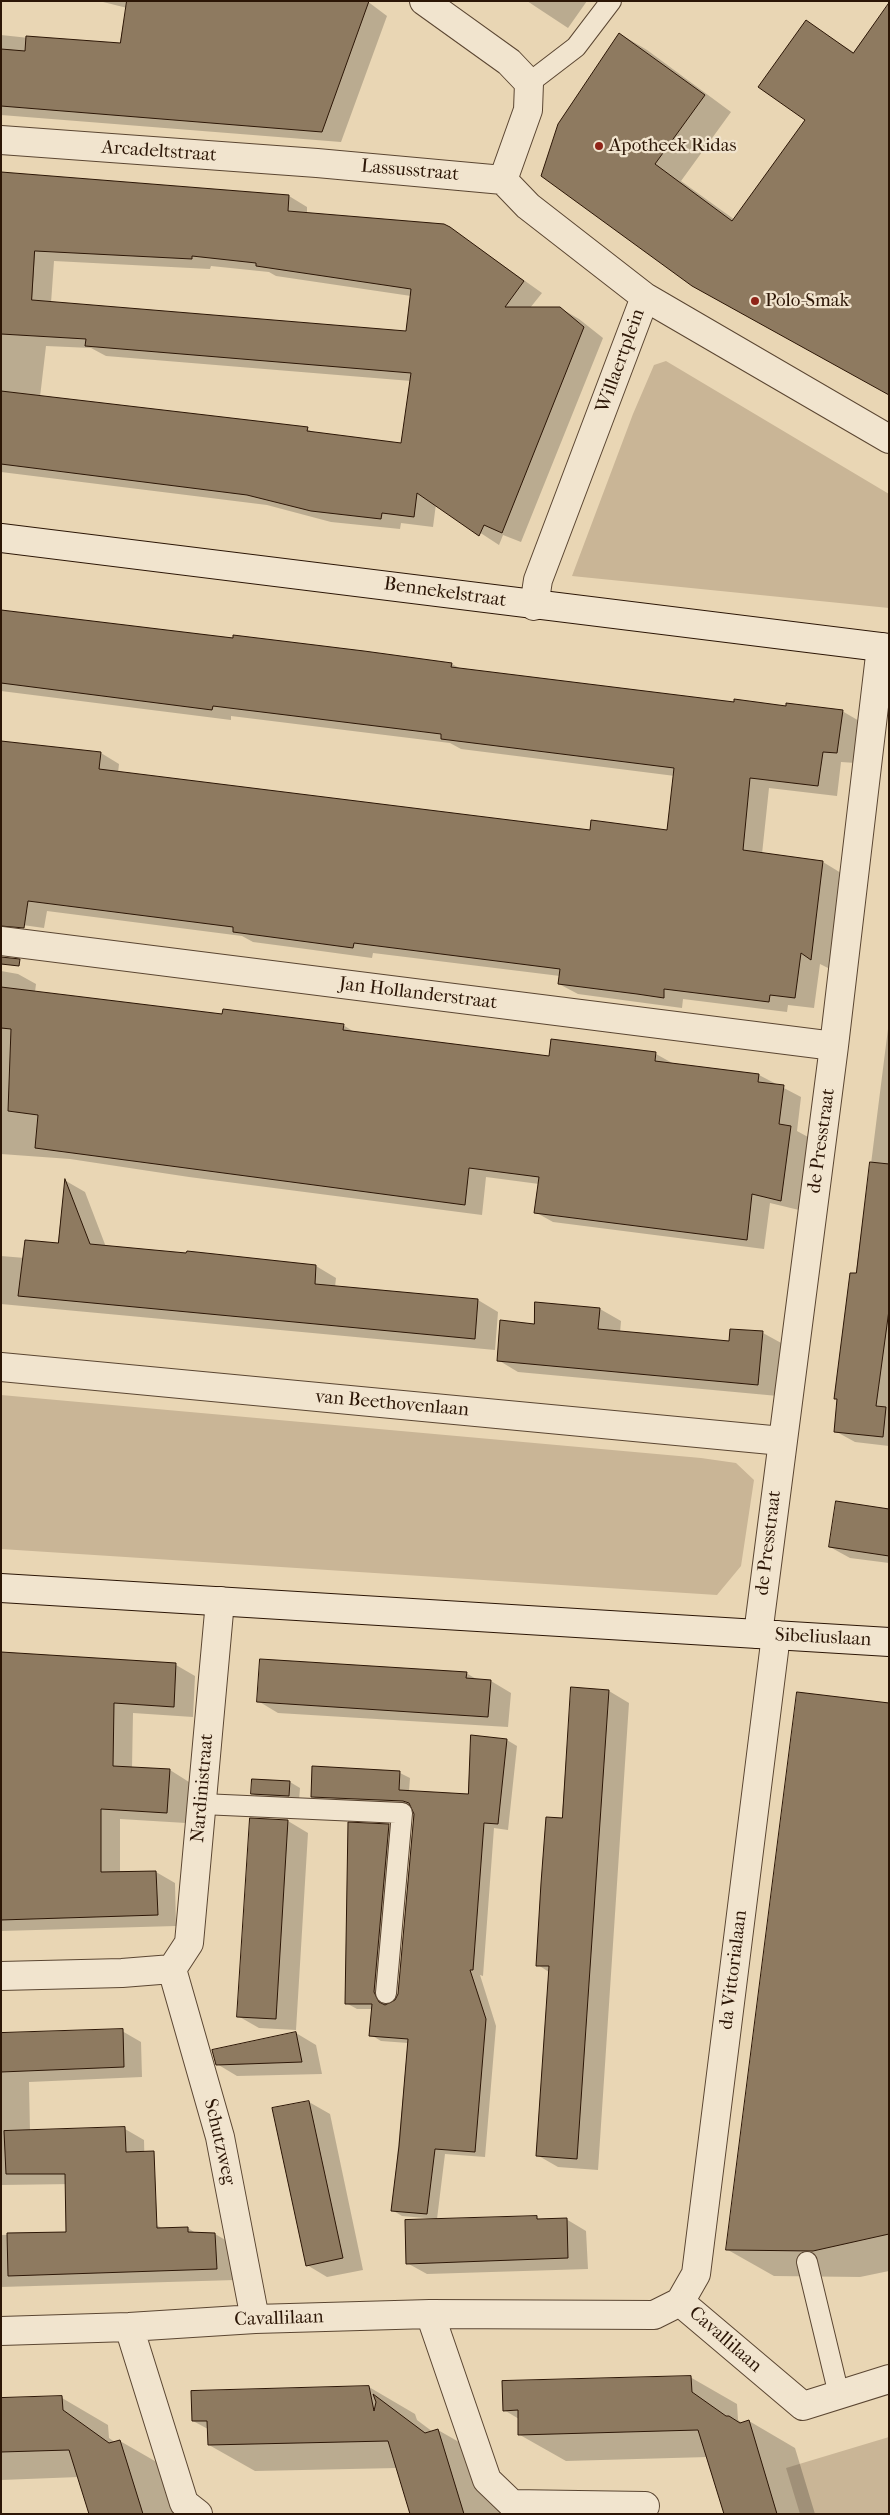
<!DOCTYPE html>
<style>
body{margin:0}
#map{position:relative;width:890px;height:2515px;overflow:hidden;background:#e9d6b4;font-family:"IM FELL French Canon",serif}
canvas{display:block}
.frame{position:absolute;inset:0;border:2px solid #2c1606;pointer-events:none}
</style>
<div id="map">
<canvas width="890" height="2515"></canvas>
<div class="frame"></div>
</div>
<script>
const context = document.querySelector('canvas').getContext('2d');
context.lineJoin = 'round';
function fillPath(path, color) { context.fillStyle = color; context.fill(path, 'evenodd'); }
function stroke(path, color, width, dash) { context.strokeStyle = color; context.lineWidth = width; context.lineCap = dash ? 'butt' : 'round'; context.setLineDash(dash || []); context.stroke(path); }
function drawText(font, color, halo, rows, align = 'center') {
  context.font = font + ' "IM FELL French Canon",serif'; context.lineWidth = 4.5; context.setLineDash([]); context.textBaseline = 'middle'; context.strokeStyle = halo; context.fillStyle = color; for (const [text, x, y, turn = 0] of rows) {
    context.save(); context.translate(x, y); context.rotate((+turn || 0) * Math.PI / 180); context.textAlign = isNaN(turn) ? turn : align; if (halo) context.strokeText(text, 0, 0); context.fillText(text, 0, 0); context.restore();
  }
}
fillPath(new Path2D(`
 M666,361L889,494V608L572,576L633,414L654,365Z
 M1,1395L701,1458L736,1463L754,1480L741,1566L717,1595L1,1549Z
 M889,2437V2514H800L786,2468Z`), '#c9b596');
fillPath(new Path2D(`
 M99,1H367L387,16L341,142L1,115V35L227,59L232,34Z
 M527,1H587L568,28Z
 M806,22L855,53L889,394L542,176L620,34L647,50L731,112L681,181L735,220L806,120Z
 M1,173L289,196L307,207V214L463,237L542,293L530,308H560L579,319L603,338L521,542L503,535L499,545L436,504L433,527L401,523L400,529L331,522L267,505L1,472ZM54,261L210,269L211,266L269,272L276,276L411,296L407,332L51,303ZM46,346L91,348L106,356L411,381L402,444L315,433L307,429L40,397Z
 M1,611L452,664L461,669L735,704L842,711L861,722L856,763L841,762L837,796L769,788L762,854L823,862L841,873L830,969L820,964L814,1008L788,1005L787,1012L683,999L682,1008L578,994L559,984L560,976L373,953L372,958L306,949L253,942L242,936L47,911L44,928L1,922L101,753L119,764L118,773L591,832H669L675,776L461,749L450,743L231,716V720L1,691Z
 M1,971L18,974L36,984L35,992L223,1015L343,1025L356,1033L550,1057L552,1040L656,1054L674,1064L759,1075L801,1097L797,1131L808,1137L799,1210L770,1203L764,1249L553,1222L535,1212L539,1184L486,1177L482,1215L189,1177L70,1159L1,1154Z
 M889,1021V1446L855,1442L835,1431L839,1400L835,1398L857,1275Z
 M66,1181L85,1192L106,1247L316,1266L336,1278L335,1287L478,1300L498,1312L495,1350L1,1304V1256L25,1258L59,1244Z
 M537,1303L600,1309L621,1321L620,1333L730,1343L763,1333L783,1344L778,1396L518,1372L498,1360L535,1325Z
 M889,1510V1563L850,1558L830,1547Z
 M1,1654L176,1665L195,1676L193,1717L133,1713L132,1768L170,1770L189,1782L186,1823L120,1819V1873L156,1872L175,1883L176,1926L1,1931Z
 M466,1673L478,1680L491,1681L511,1693L508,1727L278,1713L258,1701Z
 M572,1688L609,1691L629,1703L598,2170L558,2167L537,2155L549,1972L538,1965L563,1819Z
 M889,1705V2271L860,2277L774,2276L728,2250Z
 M473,1737L507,1740L517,1746L508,1830L494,1828L483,1976L480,1975L496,2026L485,2157L445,2154L437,2219L402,2216L392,2210L408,2043L381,2041L371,2035L372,2009H357L346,2003L389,1826L399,1831L384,1999L387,2005H391L399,1994L414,1808L322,1802L312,1796L313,1767L400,1773L410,1778L409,1791L469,1795Z
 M253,1780L290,1782L300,1788L299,1801L263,1800L253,1794Z
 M288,1821L308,1833L296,2030L259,2028L238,2016Z
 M122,2031L141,2042L142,2077L29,2082L30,2132L125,2129L144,2140L145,2183L1,2185V2034Z
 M296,2033L316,2045L322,2074L237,2076L217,2064Z
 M309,2102L330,2114L363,2270L327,2277L307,2265Z
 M536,2218L541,2220L566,2219L586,2231L588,2269L427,2274L407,2263Z
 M156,2225L164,2229L188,2228L197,2234H215L234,2245L235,2280L1,2287V2235L67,2233Z
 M690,2377L737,2404L738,2420L742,2423L749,2421L795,2448L815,2514H725L708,2457L566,2461L520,2435L519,2419L504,2410Z
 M369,2387L415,2414L417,2420L433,2432L438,2430L485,2457L502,2514H411L397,2468L255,2471L209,2445L208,2429L193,2421Z
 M62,2398L108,2425L109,2438L116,2443L120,2441L167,2468L181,2514H90L79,2477L1,2480V2400Z`), '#0003');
const building = new Path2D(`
 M127,1H369L322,132L1,106V49L25,51L26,36L120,43Z
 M889,3V395L692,286L541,176L558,124L619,33L705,95L655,164L732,221L805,120L758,87L806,20L853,53Z
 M1,172L289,195L288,211L444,224L450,227L524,281L505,307H560L584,327L502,533L484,525L479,536L417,493L414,517L382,513L381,519L311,511L247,495L1,464V391L308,427L307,431L401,443L411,373L85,346L86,339L1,334ZM35,251L192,259V256L256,263V266L411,289L406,331L32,300Z
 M1,610L233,638V635L364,651L452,663L451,667L734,702V699L786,706V703L843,710L837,753L823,752L818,786L750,778L743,850L823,861L811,960L801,953L795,998L770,995L769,1002L664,989V998L637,994L558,984L560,969L354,943L353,948L286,939L233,932V927L28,901L24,928L1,926V741L101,752L99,769L590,830L591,820L667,830L674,768L441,739V734L213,706L212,710L1,683Z
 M1,957L20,959L19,966L1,964Z
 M1,987L222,1014L223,1009L344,1024L343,1030L549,1056L551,1039L656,1052L655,1061L759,1074L758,1082L784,1085L779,1124L791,1126L781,1201L752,1194L747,1240L534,1213L539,1177L469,1168L465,1205L35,1148L38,1115L8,1111L11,1029L1,1028Z
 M870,1162L889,1164V1310L876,1406L886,1407L883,1437L834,1432L837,1399H834L850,1273H856Z
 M65,1179L90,1244L186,1253L187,1251L316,1265L315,1284L478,1299L475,1339L18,1296L25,1240L58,1243Z
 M535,1302L600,1308L598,1329L729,1341L730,1329L763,1331L758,1385L497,1361L500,1320L534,1324Z
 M836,1501L889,1509V1556L829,1547Z
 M1,1652L176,1663L174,1707L114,1703L113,1766L170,1769L167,1813L101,1809V1872L156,1871L158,1915L1,1920Z
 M260,1659L467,1672L466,1678L491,1680L488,1717L257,1702Z
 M571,1687L609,1690L577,2159L536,2156L549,1966H536L541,1883L546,1817L562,1818Z
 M797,1692L889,1703V2234L813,2251L726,2250Z
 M471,1735L507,1739L498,1824L484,1823L473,1970H470L486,2019L475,2152L435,2149L427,2214L391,2211L399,2146L408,2039L369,2036L372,2004H345L348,1822L389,1824L374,1992L379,2002L385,2005L395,2000L398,1994L414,1814L409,1803L403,1801L311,1797L312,1766L400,1771L399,1790L468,1794Z
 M252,1779L290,1781L289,1796L251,1794Z
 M250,1818L288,1820L276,2019L237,2017Z
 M123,2029L124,2067L1,2072V2033Z
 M296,2032L302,2062L216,2065L212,2050Z
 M309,2101L343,2258L306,2266L272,2108Z
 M125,2127L126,2152L154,2151L157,2228L188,2227V2232L215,2233L217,2269L8,2276L7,2233L66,2232L65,2174H6L4,2131Z
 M537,2216V2219L567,2218L568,2258L406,2264L405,2220Z
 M691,2376L692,2392L726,2416H729L740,2423L749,2420L777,2514H724L698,2430L518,2435V2410L503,2411L502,2381Z
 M369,2386L374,2411L376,2402L373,2394L425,2433L438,2429L464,2514H410L388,2441L208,2445L207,2421H192L191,2391Z
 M62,2396L63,2410L109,2443L120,2440L143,2514H89L69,2450L1,2452V2398Z`);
fillPath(building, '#8e7a60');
stroke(building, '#2c1606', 1);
const lane = new Path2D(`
 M529,83L576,47L611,1
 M202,1804L402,1813L386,1993
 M807,2262L839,2395`);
const street = new Path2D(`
 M424,1L509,62L529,83L528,110L503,180L528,206L645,297L889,439
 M1,140L317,163L503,180
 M534,606L538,580L645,297
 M1,941L834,1046
 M1,1367L782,1441
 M758,1634L834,1046L881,647
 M172,1969L189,1943L220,1601
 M172,1969L220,2137L255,2319
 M1,1976L122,1973L172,1969
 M680,2302L696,2274L776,1635
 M430,2314L487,2480L512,2504L645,2506
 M129,2327L184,2503L198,2514
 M1,2331L129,2327L255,2319L430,2314L654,2315L680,2302L803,2406L889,2379`);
const secondary = new Path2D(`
 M1,538L889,648
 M1,1588L889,1642`);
stroke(lane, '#5b4632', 22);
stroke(street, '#5b4632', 30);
stroke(secondary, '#2c1606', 30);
stroke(lane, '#f1e4ce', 20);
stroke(street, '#f1e4ce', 28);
stroke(secondary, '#f1e4ce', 28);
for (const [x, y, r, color] of [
 [599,146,5,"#8f2418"],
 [755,301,5,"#8f2418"]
]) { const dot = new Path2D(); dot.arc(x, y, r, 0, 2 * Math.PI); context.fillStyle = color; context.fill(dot); stroke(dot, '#f1e4ce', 2); }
drawText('19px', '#2c1606', '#f1e4ce', [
 ["Apotheek Ridas",609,146],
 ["Polo-Smak",765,301]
], 'left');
drawText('19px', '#2c1606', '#f1e4ce', [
 ["Arcadeltstraat",159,152,4],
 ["Lassusstraat",410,171,5],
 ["Willaertplein",621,361,-70],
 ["Bennekelstraat",445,593,8],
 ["Jan Hollanderstraat",418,994,7],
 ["de Presstraat",822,1141,-82],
 ["van Beethovenlaan",392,1404,5],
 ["de Presstraat",769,1543,-83],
 ["Sibeliuslaan",823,1638,3],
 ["Nardinistraat",203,1788,-85],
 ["da Vittorialaan",734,1970,-83],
 ["Schutzweg",219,2142,77],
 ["Cavallilaan",279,2319,-2],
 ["Cavallilaan",725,2340,41]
]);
</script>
